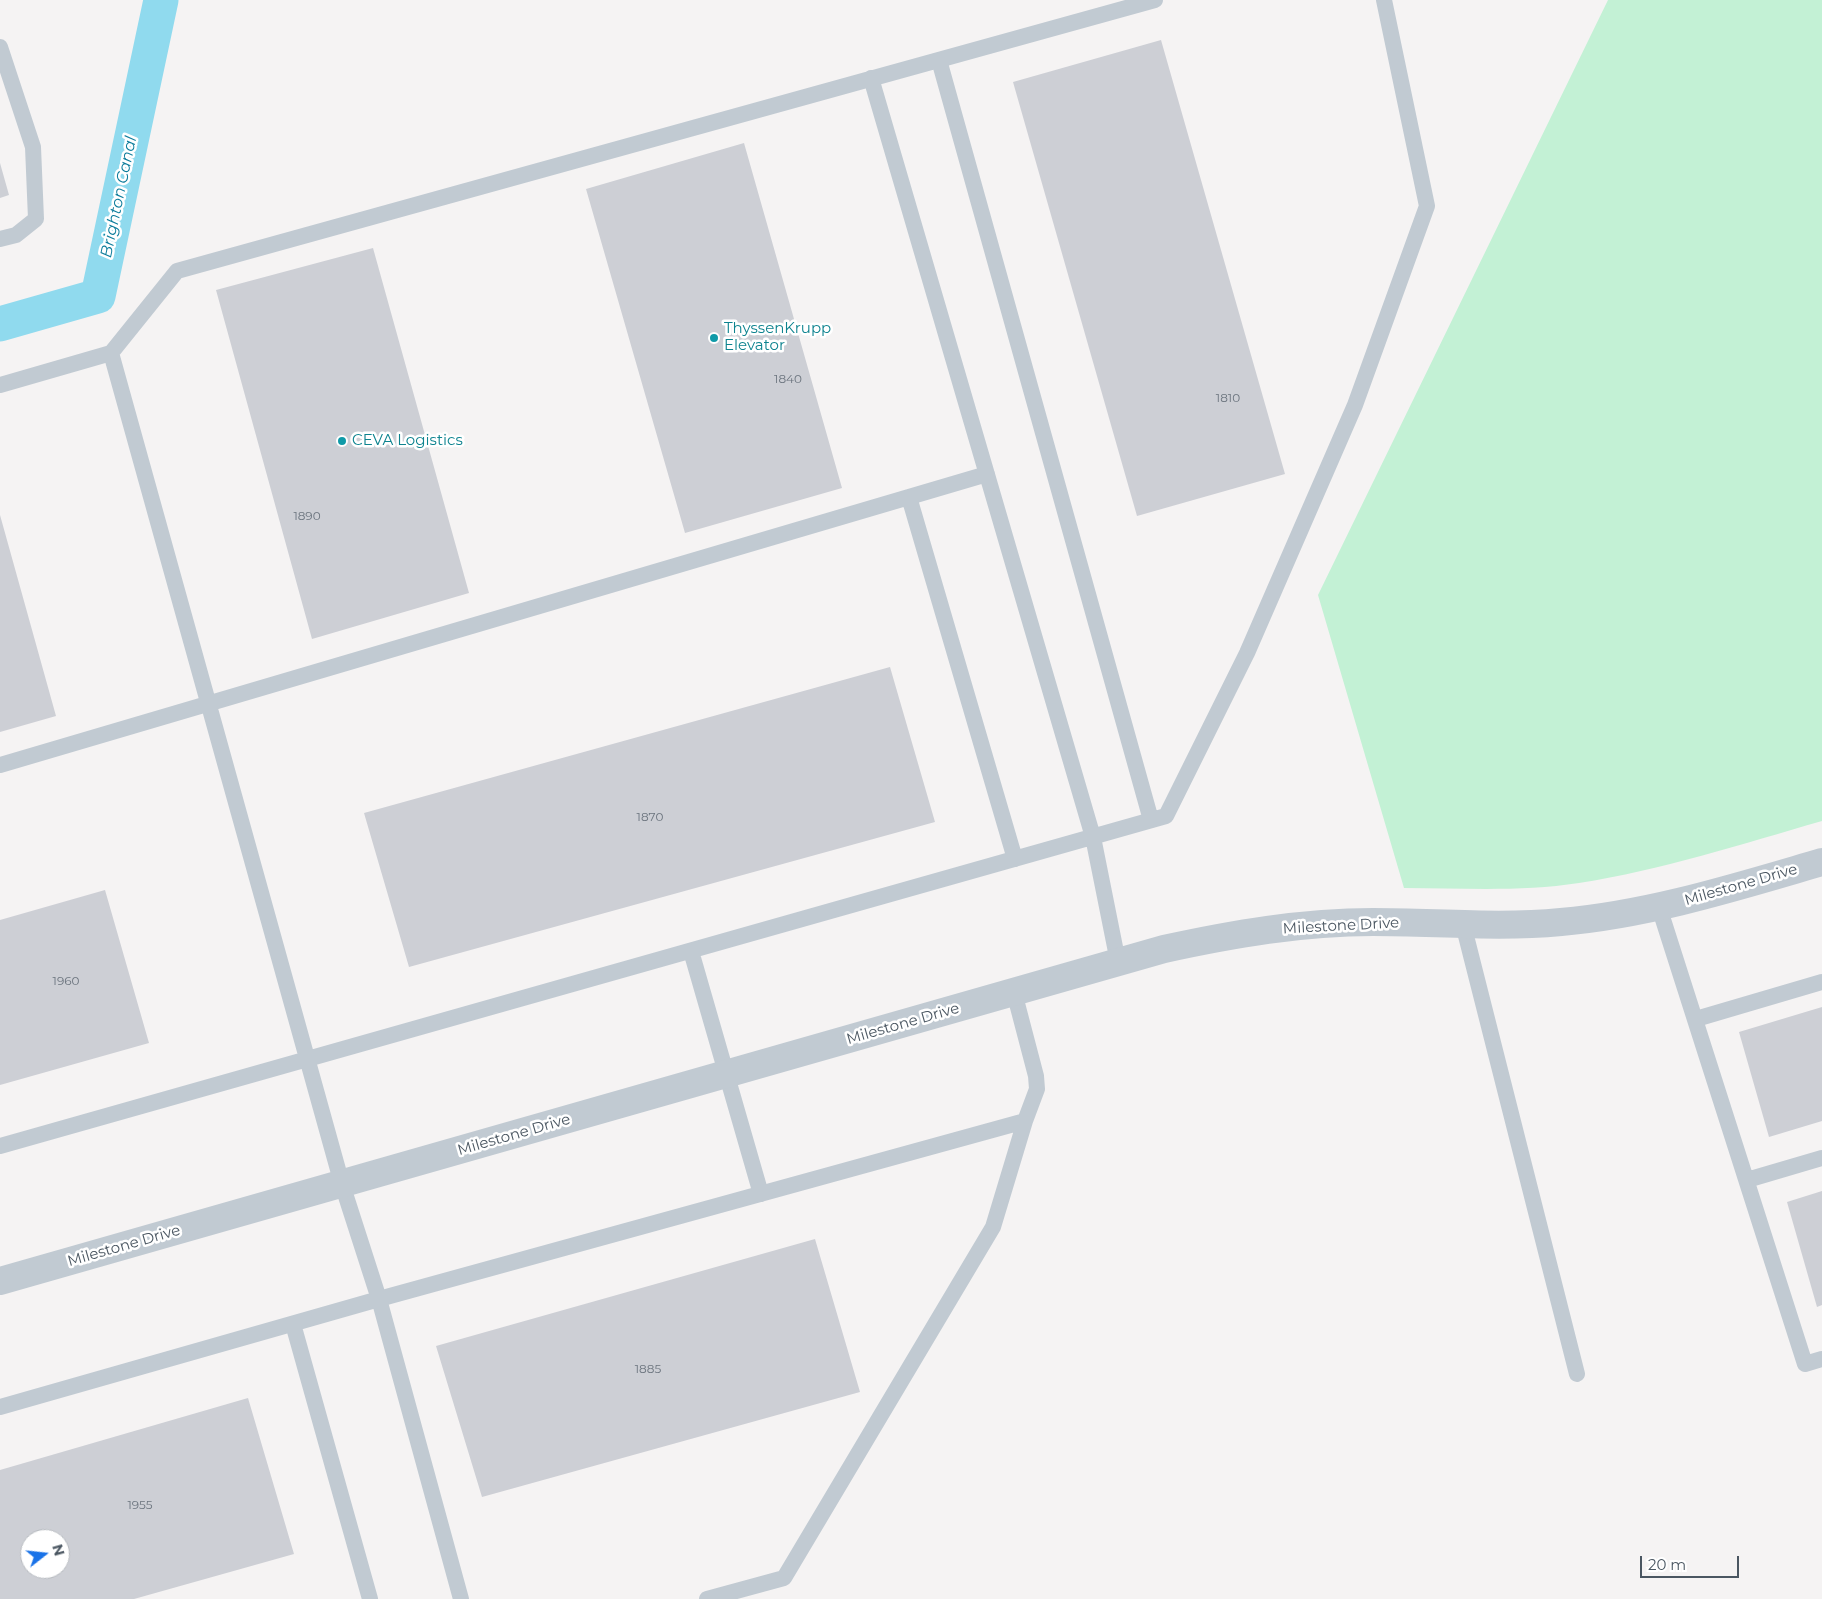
<!DOCTYPE html>
<style>
body{margin:0}
#map{position:relative;width:1822px;height:1599px;overflow:hidden;background:#f5f3f3;font-family:Montserrat,sans-serif}
canvas{display:block}
.north{position:absolute;left:20px;top:1529px;width:50px;height:50px;box-sizing:border-box;background:#fff;border:1px solid #b7bbc0;border-radius:50%;rotate:74deg;font-size:14px;font-weight:700;line-height:20px;text-align:center;color:#4a5661}
.north::after{content:'';display:block;margin:auto;width:18px;height:22px;background:#1a73e8;clip-path:polygon(50% 0,100% 100%,50% 72%,0 100%)}
.scale{position:absolute;left:1640px;top:1556px;width:99px;height:22px;box-sizing:border-box;border:2px solid #4a5661;border-top:0;padding-left:6px;font-size:15px;line-height:18px;white-space:nowrap;color:#4a5661;-webkit-text-stroke:4px #fff;paint-order:stroke}
</style>
<div id="map">
<canvas width="1822" height="1599"></canvas>
<div class="north">N</div>
<div class="scale">20 m</div>
</div>
<script>
const context = document.querySelector('canvas').getContext('2d');
context.lineJoin = 'round';
function fillPath(path, color) { context.fillStyle = color; context.fill(path, 'evenodd'); }
function stroke(path, color, width, dash) { context.strokeStyle = color; context.lineWidth = width; context.lineCap = dash ? 'butt' : 'round'; context.setLineDash(dash || []); context.stroke(path); }
function drawText(font, color, halo, rows, align = 'center') {
  context.font = font + ' Montserrat,sans-serif'; context.lineWidth = 5; context.setLineDash([]); context.textBaseline = 'middle'; context.strokeStyle = halo; context.fillStyle = color; for (const [text, x, y, turn = 0] of rows) {
    context.save(); context.translate(x, y); context.rotate((+turn || 0) * Math.PI / 180); context.textAlign = isNaN(turn) ? turn : align; if (halo) context.strokeText(text, 0, 0); context.fillText(text, 0, 0); context.restore();
  }
}
fillPath(new Path2D(`
 M1608,0H1822V821C1742,844 1662,870 1579,883C1522,892 1462,888 1404,888L1318,595Z`), '#c3f1d5');
stroke(new Path2D(`
 M0,324L98,296L161,0`), '#90daee', 35);
fillPath(new Path2D(`
 M1161,40L1285,474L1137,516L1013,82Z
 M744,143L842,488L685,533L586,189Z
 M0,163L9,195L0,198Z
 M373,248L469,593L312,639L216,290Z
 M0,515L56,716L0,732Z
 M890,667L935,822L409,967L364,813Z
 M105,890L149,1043L0,1085V920Z
 M1822,1007V1121L1769,1137L1739,1032Z
 M1822,1191V1305L1817,1307L1787,1202Z
 M815,1239L860,1392L482,1497L436,1346Z
 M248,1398L294,1554L134,1599H0V1470ZM30,1539H60V1569H30Z`), '#cdcfd5');
stroke(new Path2D(`
 M0,47L33,147L36,219L16,235L0,239
 M939,60L1151,820
 M871,78L1093,837L1118,962
 M111,353L177,271L1155,0
 M0,385L111,353L342,1184L379,1299L1025,1121L993,1227L784,1578L707,1599
 M909,497L1015,859
 M0,765L987,474
 M1659,907L1805,1364L1822,1359
 M1463,924L1577,1374
 M691,951L761,1194
 M1014,992L1036,1076L1037,1089L1025,1121
 M1696,1019L1822,982
 M0,1146L1166,816L1247,653L1355,405L1427,206L1384,0
 M1747,1180L1822,1158
 M293,1324L370,1599
 M0,1407L379,1299L461,1599`), '#c1cad2', 16);
stroke(new Path2D(`
 M0,1281L1164,949C1233,934 1302,922 1373,922C1436,922 1499,928 1561,922C1651,914 1736,887 1822,862`), '#c1cad2', 28);
for (const [x, y, r, color] of [
 [714,338,5,"#0f9aa8"],
 [342,441,5,"#0f9aa8"]
]) { const dot = new Path2D(); dot.arc(x, y, r, 0, 2 * Math.PI); context.fillStyle = color; context.fill(dot); stroke(dot, '#fff', 2); }
drawText('12px', '#6b747e', null, [
 ["1840",788,379],
 ["1810",1228,398],
 ["1890",307,516],
 ["1870",650,817],
 ["1960",66,981],
 ["1885",648,1369],
 ["1955",140,1505]
]);
drawText('15px', '#0d838f', '#fff', [
 ["ThyssenKrupp",724,329],
 ["Elevator",724,346],
 ["CEVA Logistics",352,441]
], 'left');
drawText('15px', '#4a5661', '#fff', [
 ["Milestone Drive",1741,885,-16],
 ["Milestone Drive",1341,926,-3],
 ["Milestone Drive",903,1024,-16],
 ["Milestone Drive",514,1135,-16],
 ["Milestone Drive",124,1246,-16]
]);
drawText('italic 16px', '#0c7c9b', '#fff', [
 ["Brighton Canal",119,197,-78]
]);
</script>
